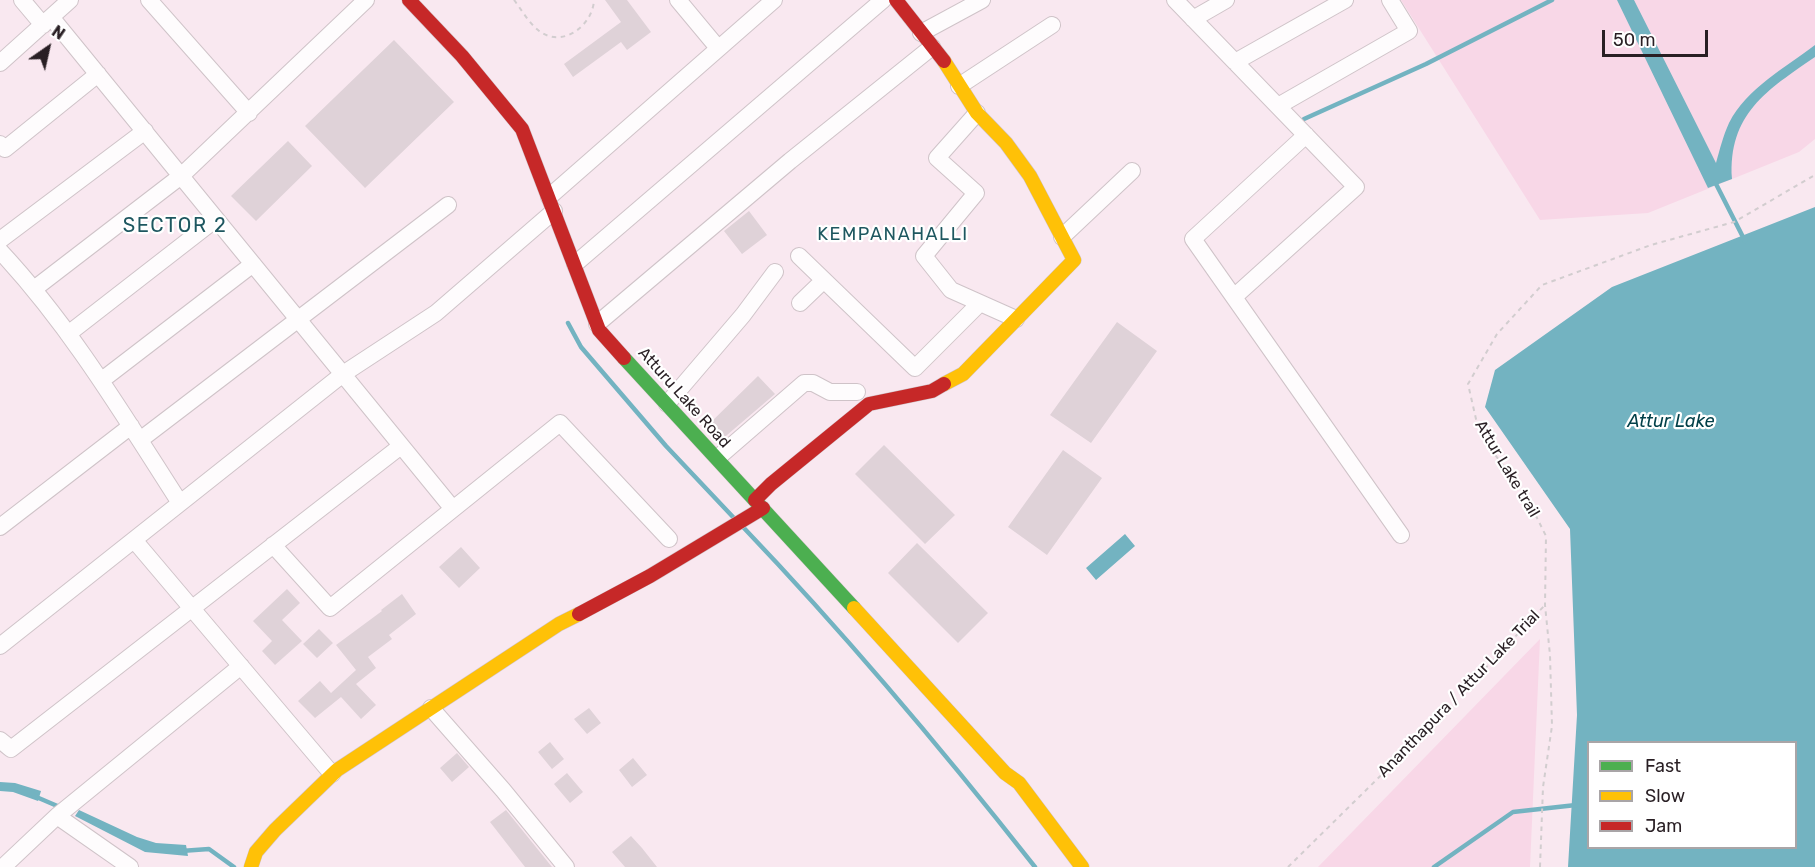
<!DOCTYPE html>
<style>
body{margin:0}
#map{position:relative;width:1815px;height:867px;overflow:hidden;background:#f9e8f0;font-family:Rubik,sans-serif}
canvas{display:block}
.legend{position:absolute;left:1587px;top:741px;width:210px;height:108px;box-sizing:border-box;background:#fff;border:2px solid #a9a5a7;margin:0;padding:8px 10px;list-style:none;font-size:18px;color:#291f24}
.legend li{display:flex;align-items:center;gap:12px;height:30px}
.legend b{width:30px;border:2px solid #a9a5a7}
.north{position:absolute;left:18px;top:18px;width:60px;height:60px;-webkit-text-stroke:4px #fff;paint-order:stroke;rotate:34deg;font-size:16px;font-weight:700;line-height:24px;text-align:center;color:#291f24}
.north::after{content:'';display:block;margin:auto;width:21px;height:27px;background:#291f24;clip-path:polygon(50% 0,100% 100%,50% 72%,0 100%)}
.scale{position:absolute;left:1602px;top:30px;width:106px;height:27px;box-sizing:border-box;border:3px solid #291f24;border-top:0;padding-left:8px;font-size:18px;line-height:21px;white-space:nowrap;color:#291f24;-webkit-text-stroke:4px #fff;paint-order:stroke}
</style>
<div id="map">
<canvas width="1815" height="867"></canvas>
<ul class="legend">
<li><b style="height:8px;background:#4caf50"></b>Fast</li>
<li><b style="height:8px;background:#ffc107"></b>Slow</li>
<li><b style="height:8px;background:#c62828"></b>Jam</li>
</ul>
<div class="north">N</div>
<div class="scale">50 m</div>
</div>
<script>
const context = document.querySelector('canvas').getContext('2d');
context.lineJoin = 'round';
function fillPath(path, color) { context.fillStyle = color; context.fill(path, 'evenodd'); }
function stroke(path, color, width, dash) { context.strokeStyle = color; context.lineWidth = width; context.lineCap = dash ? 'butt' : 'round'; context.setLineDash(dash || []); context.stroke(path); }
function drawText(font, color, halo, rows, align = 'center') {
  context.font = font + ' Rubik,sans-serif'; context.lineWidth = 4.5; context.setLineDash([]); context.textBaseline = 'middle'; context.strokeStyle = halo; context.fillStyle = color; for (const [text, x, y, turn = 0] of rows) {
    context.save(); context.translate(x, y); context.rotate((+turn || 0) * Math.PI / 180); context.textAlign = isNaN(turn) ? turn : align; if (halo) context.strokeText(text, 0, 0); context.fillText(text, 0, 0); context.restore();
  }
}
fillPath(new Path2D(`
 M1401,0H1815V139L1799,152L1648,213L1540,220Z
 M1540,639L1530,867H1318Z`), '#f8d7e7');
fillPath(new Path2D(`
 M1617,0H1634L1716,163C1720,149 1723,136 1729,123C1747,88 1785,68 1815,45V57C1767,90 1728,114 1732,179L1708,188Z
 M1815,207V867H1568L1577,715L1570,529L1485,407L1495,370L1612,287ZM1588,742H1796V848H1588Z
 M1125,534L1135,546L1096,580L1086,568Z
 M0,782L15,783L41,791L38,801L13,792L0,791Z
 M79,810L137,837L156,843L186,845L188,856L145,852L75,816Z`), '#73b3c1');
stroke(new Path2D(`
 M1304,119L1426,64L1552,0
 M1715,182L1745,241
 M568,323L581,347L666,446L733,517
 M743,527C846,635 943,750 1035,867
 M34,796L62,808
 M181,851L209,849L234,867
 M1434,867L1513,812L1576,805`), '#73b3c1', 4.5);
fillPath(new Path2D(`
 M605,0H627L651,32L627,50L621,42L573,77L564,64L621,22Z
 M394,40L454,102L365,188L305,126Z
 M288,141L312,166L256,221L231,196Z
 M749,211L767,235L742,254L724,231Z
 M1117,322L1157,351L1091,443L1050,415Z
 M758,376L775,394L720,441L707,426Z
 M884,445L955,515L925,544L855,474Z
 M1063,450L1102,478L1047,555L1008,527Z
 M917,543L988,613L958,643L888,573Z
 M461,547L480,568L459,588L439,567Z
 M287,589L300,603L282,620L302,641L275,665L262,651L272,641L253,621Z
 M402,594L416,614L389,635L392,639L368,657L376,668L356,684L376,705L361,719L341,697L315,718L298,701L320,681L331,693L356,670L336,645L382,611L381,610Z
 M319,629L333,643L317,658L303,644Z
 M589,708L601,723L587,734L574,719Z
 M550,742L564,759L552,769L538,752Z
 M457,753L469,767L452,782L440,768Z
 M633,758L647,775L632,787L619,770Z
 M567,773L583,792L570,803L554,784Z
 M506,810L552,867H525L490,822Z
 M631,836L642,848L657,867H625L612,852Z`), '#dfd2d8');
const street = new Path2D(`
 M22,0L43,25
 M149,0L249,113
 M678,0L718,48
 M1175,0L1356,187L1234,297
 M51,17L453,509
 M1193,19L1226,0
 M921,33L982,0
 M1235,62L1345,0
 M0,63L70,0
 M959,86L1052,25
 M1278,106L1409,31L1390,0
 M977,113L937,158L976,193L924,256L951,290L1016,319
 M1306,135L1193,239L1401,535
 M0,144L5,149L98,74
 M549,197L774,0
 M1062,237L1132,171
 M0,240L145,131
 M0,251C71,327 124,416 180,503
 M799,256L915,368L980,303
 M575,264L883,0
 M34,289L181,176L366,0
 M800,303L824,280
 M597,324L790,161L932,47
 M68,334L216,219
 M102,380L253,264
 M667,404L743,315L775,272
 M140,440L448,205
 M722,454L804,383H813L830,392H857
 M0,527L131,426
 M134,540L332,774
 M273,545L330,608L560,423L669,539
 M0,646L343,374L436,313L554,211
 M431,708L503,790L566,867
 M0,740L11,749L401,446
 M57,816L241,666
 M3,867L57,816L130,867`);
const fast = new Path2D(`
 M624,358L854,608`);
const slow = new Path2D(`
 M944,61L977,113L1006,143L1030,176L1074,260L963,374L944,384
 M854,608L1005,773L1019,783L1082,867
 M251,867L256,852L275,830L337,770L559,624L579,614`);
const jam = new Path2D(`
 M409,0L462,56L522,129L599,330L624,358
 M896,0L944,61
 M755,500L771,484L869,404L932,391L944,384
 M579,614L650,576L763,508`);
stroke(street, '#cfc3c8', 18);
stroke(fast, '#cfc3c8', 15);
stroke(slow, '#cfc3c8', 15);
stroke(jam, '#cfc3c8', 15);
stroke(new Path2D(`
 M514,0C521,9 529,23 538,30C562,50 593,25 594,0
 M1288,867L1427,730L1545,605
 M1540,867L1543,787L1552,726L1550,655L1545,605L1546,536L1528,500L1496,456L1476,419L1468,384L1497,334L1542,285L1651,245L1734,222L1815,175`), '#d2cdcf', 2, [4.5, 4.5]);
stroke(street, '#fefcfd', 16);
stroke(fast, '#4caf50', 14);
stroke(slow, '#ffc107', 14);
stroke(jam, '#c62828', 14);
drawText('16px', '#291f24', '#fff', [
 ["Atturu Lake Road",684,398,48],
 ["Attur Lake trail",1507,469,59],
 ["Ananthapura / Attur Lake Trial",1459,694,-46]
]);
context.letterSpacing = '1.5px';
drawText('18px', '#1e5760', '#fff', [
 ["KEMPANAHALLI",893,235]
]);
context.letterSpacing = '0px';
drawText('italic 18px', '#024049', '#fff', [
 ["Attur Lake",1671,422]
]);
context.letterSpacing = '1.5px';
drawText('20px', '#1e5760', '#fff', [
 ["SECTOR 2",175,226]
]);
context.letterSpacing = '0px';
</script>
